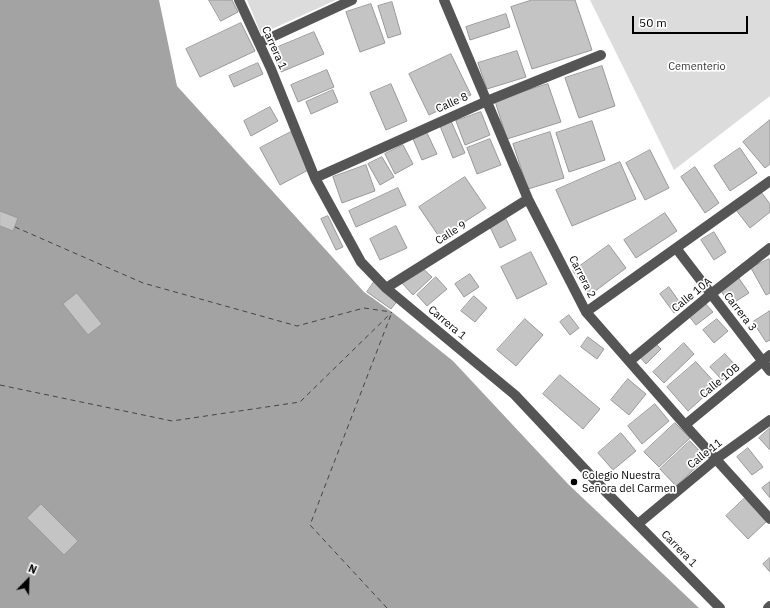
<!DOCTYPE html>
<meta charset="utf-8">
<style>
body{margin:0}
#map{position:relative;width:770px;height:608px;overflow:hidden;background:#fff;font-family:"IBM Plex Sans",sans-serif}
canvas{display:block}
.north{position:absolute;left:8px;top:560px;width:40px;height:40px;-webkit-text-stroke:3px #fff;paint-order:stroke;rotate:23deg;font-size:11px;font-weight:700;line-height:16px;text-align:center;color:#000}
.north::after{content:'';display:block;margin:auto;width:14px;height:18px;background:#000;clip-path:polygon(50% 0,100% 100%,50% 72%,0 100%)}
.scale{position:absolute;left:632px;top:16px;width:116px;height:18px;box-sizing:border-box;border:2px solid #000;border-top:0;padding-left:5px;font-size:12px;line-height:14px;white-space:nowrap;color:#000;-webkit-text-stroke:3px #fff;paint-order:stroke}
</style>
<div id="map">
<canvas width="770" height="608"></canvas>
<div class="north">N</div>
<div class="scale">50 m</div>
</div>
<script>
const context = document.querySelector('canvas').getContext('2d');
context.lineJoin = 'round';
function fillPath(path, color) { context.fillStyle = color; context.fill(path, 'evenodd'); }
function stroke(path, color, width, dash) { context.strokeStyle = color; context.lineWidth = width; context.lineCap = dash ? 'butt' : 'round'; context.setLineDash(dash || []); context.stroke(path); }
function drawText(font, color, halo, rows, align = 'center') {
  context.font = font + ' "IBM Plex Sans",sans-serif'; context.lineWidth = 3.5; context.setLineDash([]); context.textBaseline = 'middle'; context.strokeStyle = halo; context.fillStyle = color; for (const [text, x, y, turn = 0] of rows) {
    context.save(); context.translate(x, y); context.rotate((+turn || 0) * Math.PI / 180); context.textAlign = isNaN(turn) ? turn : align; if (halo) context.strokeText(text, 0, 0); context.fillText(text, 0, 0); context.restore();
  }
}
fillPath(new Path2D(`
 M247,0H336L261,34Z
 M590,0H770V96L674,170Z`), '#dcdcdc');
fillPath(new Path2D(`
 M0,0H159L177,86L364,292L392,312L453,361L568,484L699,608H0Z`), '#a3a3a3');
stroke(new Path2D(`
 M15,227L143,283L297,326L364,308L391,312
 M0,385L172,421L300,402L392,312
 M387,608L310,525L392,312`), '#444', 1, [5, 4]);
const building = new Path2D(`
 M209,0H232L238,12L221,21Z
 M532,0H575L592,50L532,69L511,7Z
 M392,2L401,34L388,38L378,6Z
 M371,4L385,43L360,52L346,12Z
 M506,14L510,27L470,40L466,27Z
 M241,23L255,51L200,77L186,49Z
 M314,32L324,54L281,72L271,50Z
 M517,51L526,77L487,89L478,63Z
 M451,54L471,95L429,115L409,74Z
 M258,63L263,74L234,87L229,76Z
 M602,66L615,106L579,118L565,78Z
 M327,70L334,87L298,102L291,85Z
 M391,84L407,121L386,130L370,93Z
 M548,84L561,122L507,139L495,101Z
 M333,90L338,102L311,114L306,102Z
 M270,107L278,121L251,136L244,121Z
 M481,112L490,135L465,145L456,121Z
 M770,120V164L765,168L743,142Z
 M451,121L465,153L453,158L440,126Z
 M592,121L605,160L569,172L556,133Z
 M291,132L310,169L280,185L260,148Z
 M550,132L564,178L528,189L513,144Z
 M427,133L437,154L422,160L413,139Z
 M490,139L501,165L477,174L467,148Z
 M403,145L413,164L395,174L385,154Z
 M740,148L757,173L730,191L714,166Z
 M650,150L669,188L645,200L626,163Z
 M382,157L394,177L380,185L368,164Z
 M620,162L636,199L572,226L556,190Z
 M366,165L375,191L342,203L333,177Z
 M695,167L719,203L705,213L681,177Z
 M465,177L486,208L440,238L419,207Z
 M398,188L406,205L356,227L349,211Z
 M761,192L770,204V212L750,228L736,210Z
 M0,211L18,218L13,231L0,226Z
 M665,213L677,231L636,258L624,240Z
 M328,216L343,247L336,250L321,219Z
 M506,219L516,240L500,248L490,227Z
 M396,226L407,248L380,260L370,239Z
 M714,232L726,252L714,260L701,240Z
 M609,245L626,268L590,295L573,271Z
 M531,252L547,284L517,299L501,267Z
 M769,259L770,262V293L766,295L751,268Z
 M419,265L432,277L413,295L401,282Z
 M470,274L479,287L464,297L455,284Z
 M436,277L447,289L427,306L417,295Z
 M738,277L749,293L730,305L720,289Z
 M374,282L398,300L391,309L367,292Z
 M669,287L683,307L674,313L660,294Z
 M77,293L102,324L88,335L63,304Z
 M474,296L487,308L475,322L461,311Z
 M704,302L713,312L696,325L688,315Z
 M770,311V340L766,342L753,322Z
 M569,315L579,328L570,335L560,322Z
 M525,319L543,335L516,366L497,350Z
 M717,319L728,331L714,343L703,330Z
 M588,337L604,349L597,359L581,347Z
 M654,342L661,349L646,364L639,356Z
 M684,343L694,354L664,383L653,372Z
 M725,354L737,367L722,380L710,367Z
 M696,362L717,385L688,411L667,387Z
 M560,375L600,409L583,429L543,394Z
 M628,379L646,394L629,415L611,400Z
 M655,404L669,421L642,444L628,426Z
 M675,423L690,438L659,467L644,452Z
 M770,428V450L759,438Z
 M621,433L636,451L613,470L598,453Z
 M690,441L706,458L676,486L660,469Z
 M748,448L763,467L752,475L737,457Z
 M770,482V498L762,488Z
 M745,498L767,521L748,539L726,516Z
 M41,504L78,541L64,555L27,518Z
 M770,558V572L763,564Z`);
fillPath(building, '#c4c4c4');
stroke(building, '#999', 1);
stroke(new Path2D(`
 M239,0L271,69L315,178L361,262L386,288L515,395L608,494L720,608
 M444,0L528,199L586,312L685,425L770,519
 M259,43L352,0
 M315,178L487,101L601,55
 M676,248L770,371
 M386,288L528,199
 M586,312L770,181
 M630,361L711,294L770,248
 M685,425L770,355
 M638,524L716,459L770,420
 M768,608L770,606`), '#555', 10);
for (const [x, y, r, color] of [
 [574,482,4,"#000"]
]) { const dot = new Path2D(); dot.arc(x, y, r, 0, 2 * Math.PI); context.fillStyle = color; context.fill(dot); stroke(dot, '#fff', 1.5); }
drawText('11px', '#000', '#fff', [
 ["Carrera 1",274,48,66],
 ["Calle 8",452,103,-24],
 ["Calle 9",451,233,-32],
 ["Carrera 2",582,277,63],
 ["Calle 10A",692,295,-39],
 ["Carrera 3",740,312,52],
 ["Carrera 1",447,323,40],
 ["Calle 10B",720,381,-39],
 ["Calle 11",705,454,-38],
 ["Carrera 1",679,549,46]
]);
drawText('11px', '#333', '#fff', [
 ["Cementerio",697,67]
]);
drawText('11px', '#000', '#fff', [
 ["Colegio Nuestra",582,476],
 ["Señora del Carmen",582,489]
], 'left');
</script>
